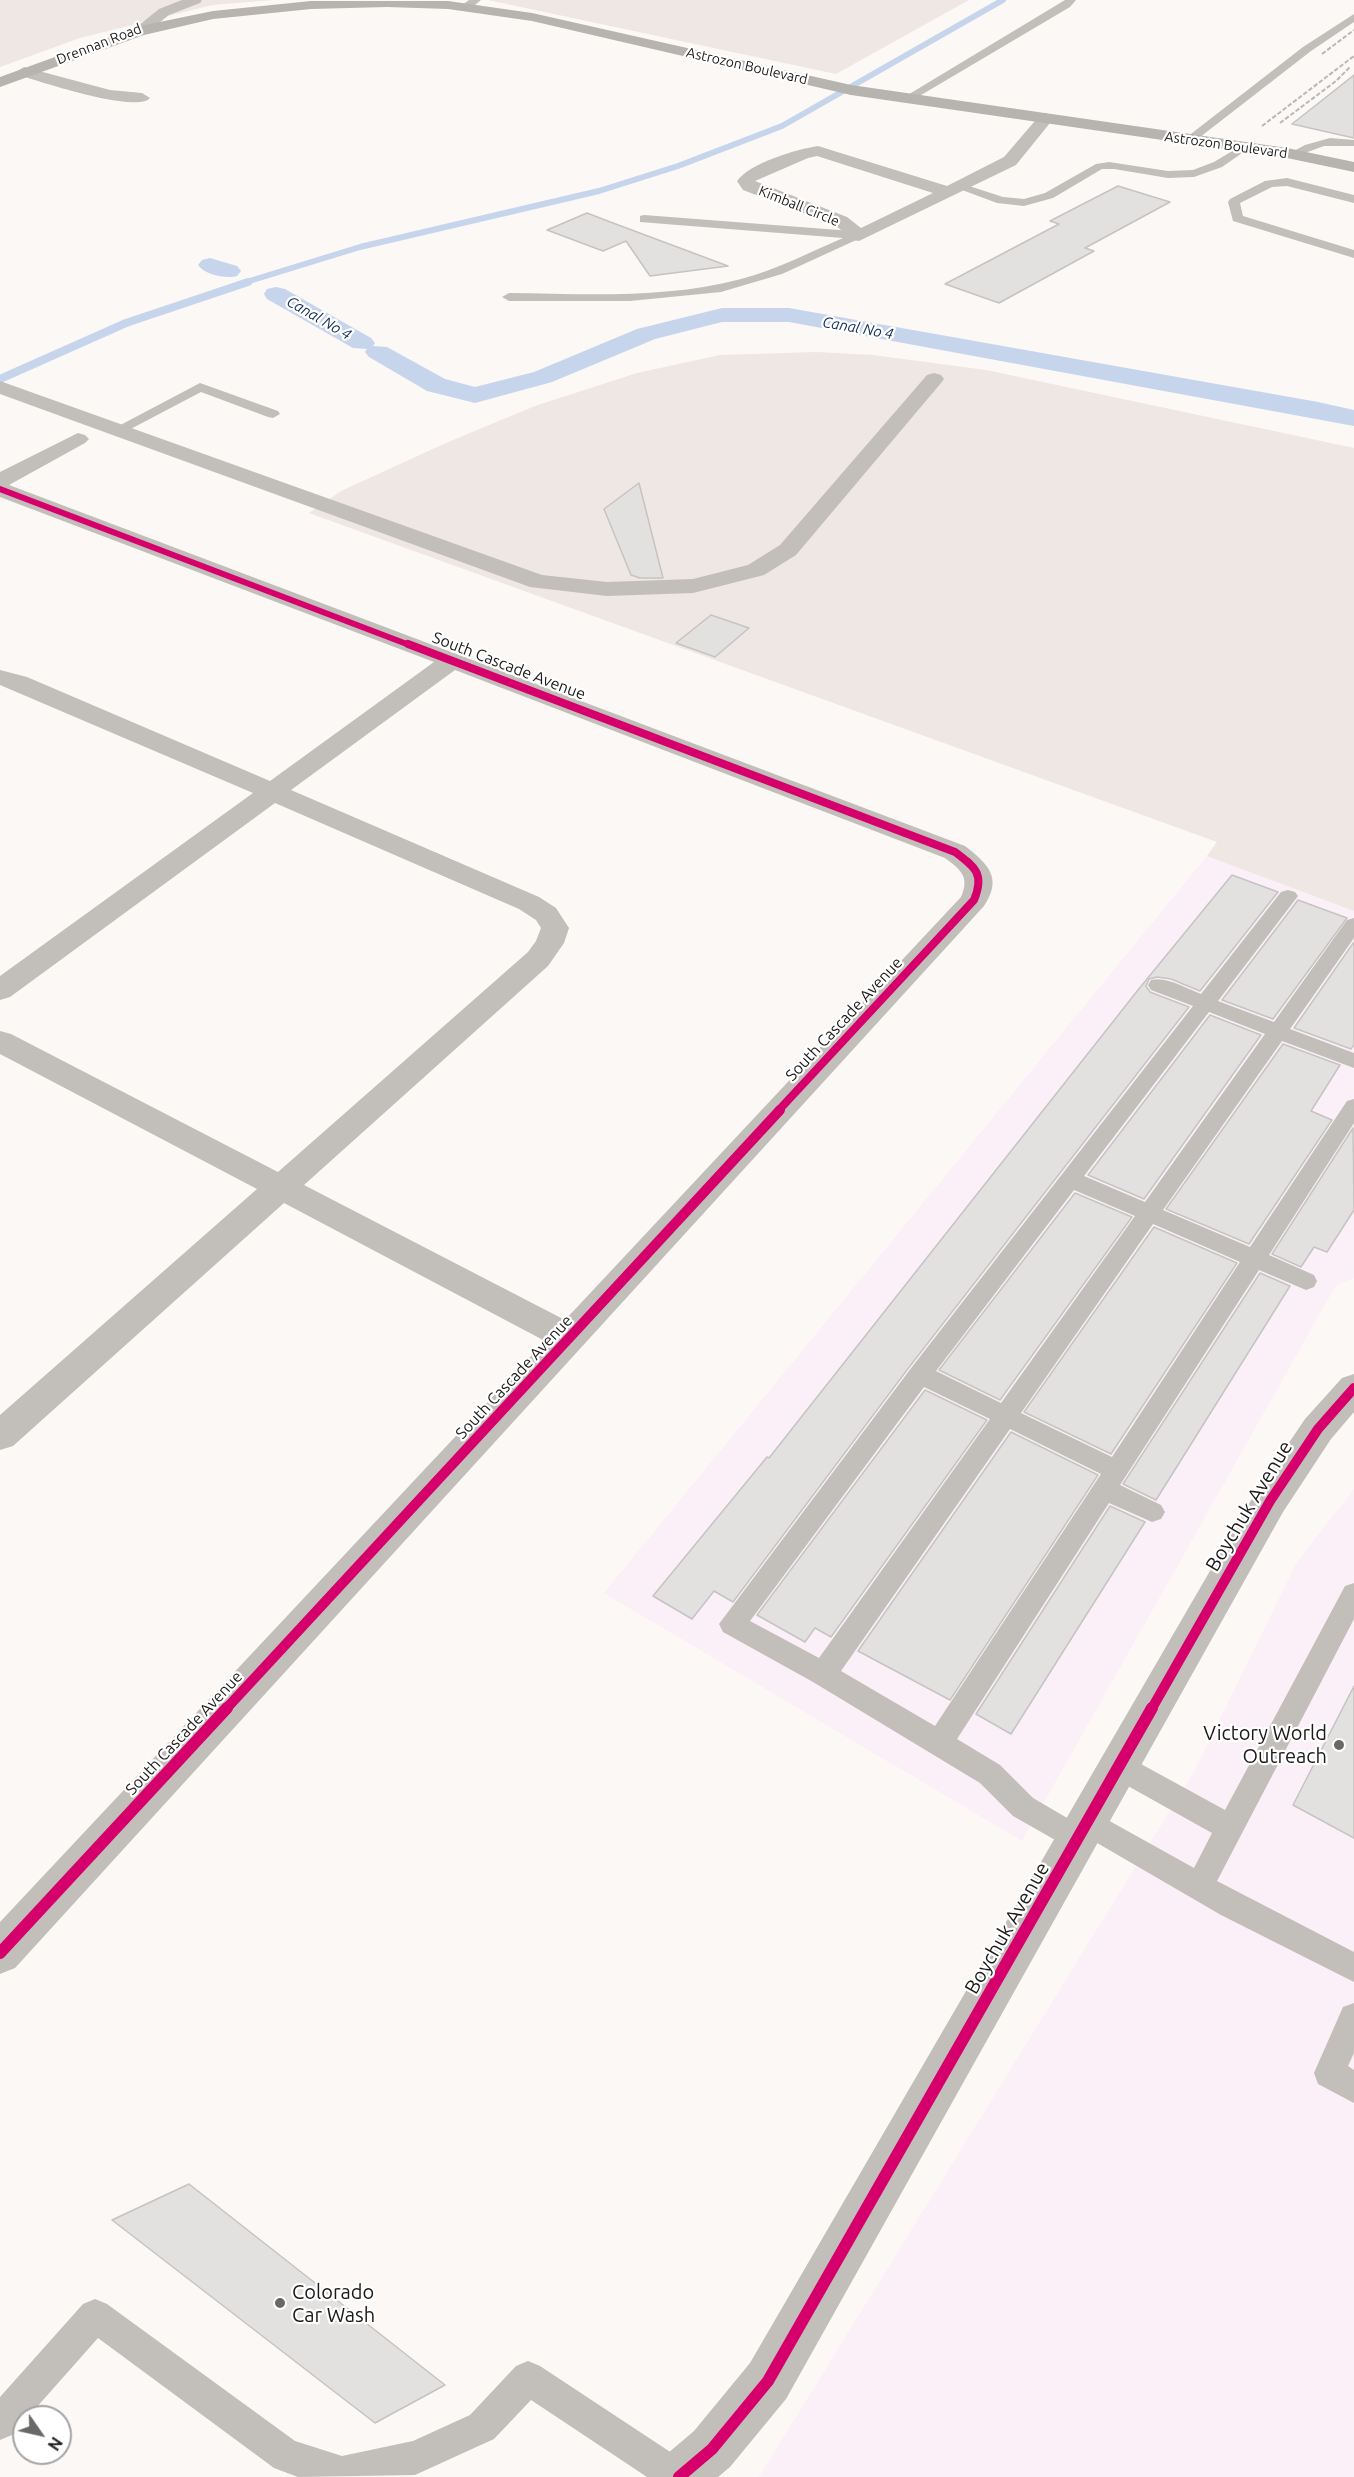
<!DOCTYPE html>
<style>
body{margin:0}
#map{position:relative;width:1354px;height:2477px;overflow:hidden;background:#fbf8f6;font-family:Ubuntu,sans-serif}
canvas{display:block}
.north{position:absolute;left:12px;top:2405px;width:60px;height:60px;box-sizing:border-box;background:#fff;border:2px solid #a4a3a3;border-radius:50%;rotate:124deg;font-size:16px;font-weight:700;line-height:24px;text-align:center;color:#1b1a19}
.north::after{content:'';display:block;margin:auto;width:21px;height:27px;background:#696866;clip-path:polygon(50% 0,100% 100%,50% 72%,0 100%)}
</style>
<div id="map">
<canvas width="1354" height="2477"></canvas>
<div class="north">N</div>
</div>
<script>
const context = document.querySelector('canvas').getContext('2d');
context.lineJoin = 'round';
function fillPath(path, color) { context.fillStyle = color; context.fill(path, 'evenodd'); }
function stroke(path, color, width, dash) { context.strokeStyle = color; context.lineWidth = width; context.lineCap = dash ? 'butt' : 'round'; context.setLineDash(dash || []); context.stroke(path); }
function drawText(font, color, halo, rows, align = 'center') {
  context.font = font + ' Ubuntu,sans-serif'; context.lineWidth = 4.5; context.setLineDash([]); context.textBaseline = 'middle'; context.strokeStyle = halo; context.fillStyle = color; for (const [text, x, y, turn = 0] of rows) {
    context.save(); context.translate(x, y); context.rotate((+turn || 0) * Math.PI / 180); context.textAlign = isNaN(turn) ? turn : align; if (halo) context.strokeText(text, 0, 0); context.fillText(text, 0, 0); context.restore();
  }
}
fillPath(new Path2D(`
 M1207,856L1354,911V1278L1336,1285L1022,1841L604,1593Z
 M1354,1489V2477H759L1194,1772L1297,1562Z`), '#fbeff8');
fillPath(new Path2D(`
 M0,0H273L212,5L80,38L0,67Z
 M488,0H969L836,74Z
 M817,352L873,355L986,370L1354,448V911L1207,856L1217,842L309,513L341,491L446,443L535,406L637,373L720,355Z`), '#eee7e3');
stroke(new Path2D(`
 M243,283L360,247L599,191L678,166L782,126L1003,0`), '#c7d5ec', 6);
stroke(new Path2D(`
 M0,379L126,323L248,282`), '#c7d5ec', 8);
fillPath(new Path2D(`
 M210,258L237,266L241,271L237,276C226,279 205,275 198,265L202,260Z
 M276,287L285,289L371,338L375,343L373,346L387,347L445,379L475,387L534,372L637,329L722,308H789L1318,402L1354,410V426L789,322H722L655,339L552,382L475,403L427,391L369,357L365,352L367,349L353,348L267,299L264,294L267,289Z`), '#c7d5ec');
const building = new Path2D(`
 M1354,75V138L1292,124Z
 M1118,186L1170,202L1085,248L1094,251L999,303L945,284L1059,224L1050,221Z
 M587,213L613,223L728,266L650,276L626,241L603,251L547,230Z
 M639,483L663,578H640L631,575L604,509Z
 M711,615L749,628L715,657L676,643Z
 M1232,875L1278,892L1200,991L1171,979L1157,977L1149,979L1146,986L1150,992L1189,1007L910,1366L733,1602L714,1591L692,1619L653,1596L767,1457L769,1458L1138,990Z
 M1298,900L1347,918L1273,1019L1222,1000Z
 M1354,942V1045L1351,1049L1294,1028Z
 M1210,1015L1261,1035L1144,1199L1088,1175Z
 M1283,1044L1340,1065L1311,1111L1332,1120L1249,1244L1166,1209Z
 M1353,1128L1354,1210L1327,1252L1314,1247L1301,1267L1272,1254Z
 M1075,1193L1132,1217L1000,1400L939,1370Z
 M1154,1227L1237,1263L1111,1454L1024,1412Z
 M1260,1273L1290,1286L1156,1500L1123,1484Z
 M925,1390L987,1420L831,1637L815,1628L805,1642L757,1615Z
 M1011,1432L1098,1475L950,1700L858,1651Z
 M1110,1506L1145,1522L1011,1734L976,1714Z
 M1354,1686V1838L1293,1805Z
 M189,2184L445,2385L375,2423L112,2220Z`);
fillPath(building, '#e3e1df');
stroke(building, '#c6c4c3', 1.5);
fillPath(new Path2D(`
 M469,0H481L470,9H462V5Z
 M1065,0H1076L1070,7L911,101H903L901,99Z
 M1354,14V22L1311,51L1195,141H1187V137L1303,47Z
 M1330,138L1354,140V146H1324L1294,157L1288,154L1305,145Z
 M1244,144L1248,145V149L1222,167L1194,177L1168,178L1114,169H1102L1053,198L1024,206L997,203L954,187L960,183L1003,197L1024,199L1045,193L1096,164L1109,162L1168,171L1193,170L1214,162Z
 M1287,178L1354,195V203L1287,186L1272,187L1240,203L1243,216L1354,250V258L1233,221L1228,202L1230,199L1265,181Z
 M644,215L852,231L863,233L865,236L782,274L721,292L630,301H509L502,297L509,293C586,294 666,299 741,279C776,270 810,252 843,238L640,222V216Z
 M200,383L278,411L280,414L273,418L268,417L201,392L123,433L118,434L111,430Z
 M1288,890L1295,892L1298,896L1218,1001L1274,1022L1347,920L1354,918V938L1290,1029L1354,1053V1068L1282,1041L1163,1210L1250,1247L1347,1101L1354,1099V1123L1269,1255L1314,1275L1317,1281L1314,1287L1306,1290L1259,1270L1120,1485L1161,1505L1165,1512L1161,1519L1152,1522L1109,1503L957,1739L1000,1765L1033,1798L1074,1822L1078,1813L1088,1809L1194,1868L1212,1833L1110,1776L1106,1767L1110,1758L1120,1754L1130,1758L1225,1810L1345,1586L1354,1583V1619L1217,1881L1354,1952V1982L1221,1915L1092,1840L1088,1849L1078,1853L1013,1816L980,1783L813,1682L723,1632L719,1624L912,1367L1193,1006L1151,990L1148,985L1151,980C1167,976 1187,989 1201,994L1281,892ZM1209,1012L1265,1034L1145,1202L1084,1176ZM1074,1190L1135,1216L1001,1403L936,1371ZM1153,1224L1240,1262L1112,1457L1021,1413ZM924,1387L990,1419L819,1658L750,1621ZM1010,1429L1101,1474L935,1726L841,1671Z
 M1354,2003V2053L1348,2066L1354,2070V2103L1318,2084L1314,2073L1343,2007Z
 M95,2299L107,2304L295,2441L342,2456L413,2441L470,2415L516,2366L528,2361L540,2366L690,2465L695,2477H647L531,2400L494,2439L415,2475L298,2477L274,2468L98,2338L28,2417H24V2422L12,2435L0,2440V2397L83,2304Z`), '#c2beba');
fillPath(new Path2D(`
 M182,0H202L200,3L169,15L145,34H135L132,31L159,9Z
 M24,67L110,90L142,93L150,98C137,114 39,81 18,75L16,72Z
 M1046,113L1054,118L1016,165L859,241L853,240L835,225L743,190L737,181C750,163 797,149 818,146L947,186L1004,157L1040,115ZM817,156L933,193L861,228L847,217L755,181L808,158Z
 M934,373L941,375L944,379L941,383L796,555L764,575L693,593L607,596L530,587L0,394V381L542,575L607,582L693,579L748,565L780,545L927,375Z
 M78,433L85,435L89,439L85,443L9,485L965,846C988,864 1003,878 984,906L15,1968L0,1974V1922L545,1341L284,1203L13,1446L0,1450V1415L257,1189L0,1054V1031L11,1034L278,1172L528,952L536,941L541,928L536,920L519,909L275,803L10,997L0,1000V976L253,793L0,685V670L27,677L270,781L434,662L0,497V472ZM455,670L945,858C961,870 970,877 961,897L565,1320L304,1185L548,966L564,943L569,928L556,908L539,897L291,790Z
 M1354,1374V1412L1331,1439L1283,1512L786,2399L730,2467L718,2477H653L661,2459L694,2431L750,2363L1257,1490L1305,1419L1342,1378Z`), '#c2beba');
fillPath(new Path2D(`
 M311,1H448L532,13L851,85L1287,148L1354,162V172L1287,158L851,95L532,21L448,9L387,7L311,9L213,19L144,35L0,87V77L140,26L213,11Z`), '#b7b3ae');
stroke(new Path2D(`
 M1322,54L1354,30
 M1280,123L1336,81L1350,67
 M1262,126L1354,56`), '#bab8b5', 2, [4.5, 2]);
stroke(new Path2D(`
 M0,489L412,646`), '#d6006c', 6);
stroke(new Path2D(`
 M408,644L955,852C975,867 985,874 974,900L778,1111`), '#d6006c', 8);
stroke(new Path2D(`
 M225,1710L780,1110
 M1151,1710L1270,1501L1318,1429L1354,1388`), '#d6006c', 10);
stroke(new Path2D(`
 M0,1953L227,1708
 M679,2477L712,2449L768,2381L1152,1708`), '#d6006c', 12);
for (const [x, y, r, color] of [
 [1339,1745,6,"#696866"],
 [280,2303,6,"#696866"]
]) { const dot = new Path2D(); dot.arc(x, y, r, 0, 2 * Math.PI); context.fillStyle = color; context.fill(dot); stroke(dot, '#fff', 2); }
drawText('14px', '#1b1a19', '#fff', [
 ["Drennan Road",99,44,-21],
 ["Astrozon Boulevard",747,66,13],
 ["Astrozon Boulevard",1226,145,8],
 ["Kimball Circle",799,206,22]
]);
drawText('italic 15px', '#132c57', '#fff', [
 ["Canal No 4",319,318,30],
 ["Canal No 4",858,328,10]
]);
drawText('16px', '#1b1a19', '#fff', [
 ["South Cascade Avenue",509,666,21],
 ["South Cascade Avenue",844,1019,-47],
 ["South Cascade Avenue",514,1377,-47],
 ["South Cascade Avenue",184,1733,-47]
]);
drawText('20px', '#1b1a19', '#fff', [
 ["Boychuk Avenue",1249,1506,-59],
 ["Boychuk Avenue",1007,1928,-60]
]);
drawText('20px', '#1b1a19', '#fff', [
 ["Victory World",1327,1733],
 ["Outreach",1327,1756],
 ["Colorado",292,2292,"left"],
 ["Car Wash",292,2315,"left"]
], 'right');
</script>
